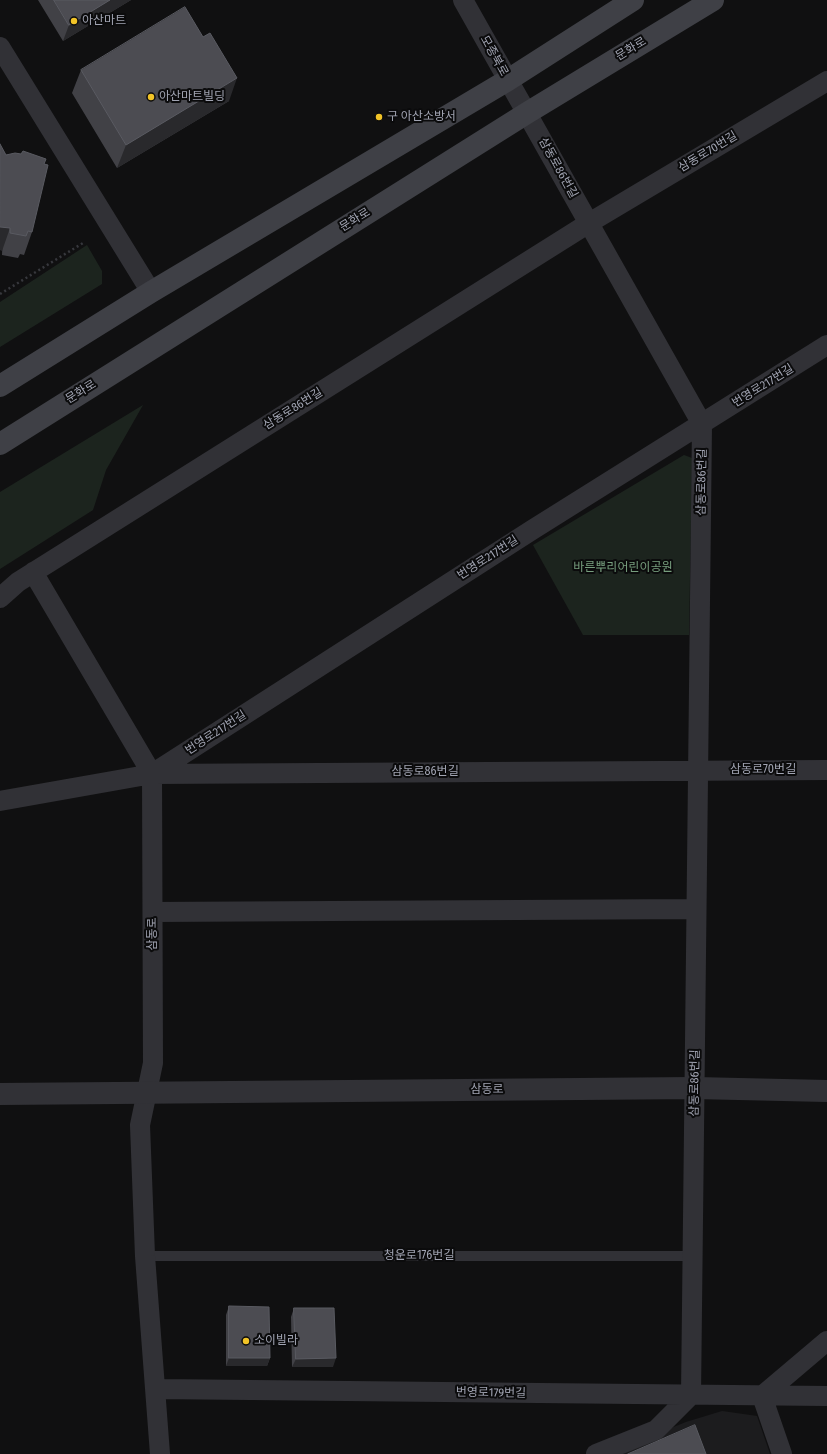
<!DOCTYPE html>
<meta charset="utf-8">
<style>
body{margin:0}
canvas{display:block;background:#101011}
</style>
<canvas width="827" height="1454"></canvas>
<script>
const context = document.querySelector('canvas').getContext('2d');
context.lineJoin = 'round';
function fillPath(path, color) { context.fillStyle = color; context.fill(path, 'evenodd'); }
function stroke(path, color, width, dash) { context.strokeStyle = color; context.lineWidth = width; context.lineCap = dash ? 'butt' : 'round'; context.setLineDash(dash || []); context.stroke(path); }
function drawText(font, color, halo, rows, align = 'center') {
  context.font = font + ' "Fira Sans Condensed","Noto Sans KR",sans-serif'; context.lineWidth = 4; context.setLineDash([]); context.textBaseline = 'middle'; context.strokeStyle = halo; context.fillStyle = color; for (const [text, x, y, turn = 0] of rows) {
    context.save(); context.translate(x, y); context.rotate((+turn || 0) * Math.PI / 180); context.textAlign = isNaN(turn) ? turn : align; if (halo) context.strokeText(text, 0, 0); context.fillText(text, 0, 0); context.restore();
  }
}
fillPath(new Path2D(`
 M722,1411L757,1416L770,1454H607L686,1422Z`), '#1c1c1e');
fillPath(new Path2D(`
 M87,245L102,271V284L0,347V302Z
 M143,405L106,470L93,510L0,569V492Z
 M684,455L692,458L689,635H583L533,545Z`), '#1c241e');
stroke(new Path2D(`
 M0,294L83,243`), '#37383d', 2.5, [2, 3]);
stroke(new Path2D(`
 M145,1256H692`), '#313136', 10);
stroke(new Path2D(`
 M463,0L702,424L691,1395
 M0,47L151,292
 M33,572L152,774L153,1063L140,1125L145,1256L160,1454
 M0,598L18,582L589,223L827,81
 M152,774L532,530L827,345
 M0,801L152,774L827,770
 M153,912L696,909
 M156,1389L827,1396
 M596,1454L656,1430L691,1395
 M782,1454L762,1396L827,1341`), '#313136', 20);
stroke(new Path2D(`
 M0,1094L695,1088L827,1091`), '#313136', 22);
stroke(new Path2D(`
 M0,386L151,292L508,80L633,0
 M0,444L527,113L713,0`), '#3f4046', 22);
fillPath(new Path2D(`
 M38,0H131L63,41Z
 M81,70L229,101L117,168L72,93Z
 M6,155L44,164L32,232L24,255L20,254L18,258L2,255Z
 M229,1306L270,1358L267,1366H226V1315Z
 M294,1308L333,1367H292L291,1317Z`), '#414146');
fillPath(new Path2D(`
 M110,0H131L63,41L69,25Z
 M237,78L229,101L117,168L126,145Z
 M0,227L10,228L2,251L0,250Z
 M229,1358H270L267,1366H226Z
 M336,1358L333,1367H292L296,1359Z`), '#29292c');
const building = new Path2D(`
 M54,0H110L69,25Z
 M185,7L203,37L210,33L237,78L126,145L81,70Z
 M0,144L6,155L15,153L21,154L23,151L46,159L44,164L48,165L32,232L28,231L26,236L10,233V228L0,227Z
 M229,1306L269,1307L270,1358H229Z
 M294,1308H334L336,1358L296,1359Z
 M695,1425L706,1454H628Z`);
fillPath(building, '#4c4c52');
stroke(building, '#595a61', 1);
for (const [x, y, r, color] of [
 [74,21,4,"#f2c427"],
 [151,97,4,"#f2c427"],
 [379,117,4,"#f2c427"],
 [246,1341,4,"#f2c427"]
]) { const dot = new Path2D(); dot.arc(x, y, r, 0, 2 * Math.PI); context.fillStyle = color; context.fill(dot); stroke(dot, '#0b0b0c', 1.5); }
drawText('12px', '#a1a4b2', '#0b0b0c', [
 ["아산마트",82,21],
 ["아산마트빌딩",159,97],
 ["구 아산소방서",387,117],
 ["소이빌라",254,1341]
], 'left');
drawText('12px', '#a1a4b2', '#0b0b0c', [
 ["문화로",631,49,-31],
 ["모종북로",494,56,61],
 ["삼동로70번길",708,152,-31],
 ["삼동로86번길",558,168,61],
 ["문화로",355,220,-32],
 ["번영로217번길",763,386,-32],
 ["문화로",81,392,-32],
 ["삼동로86번길",293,409,-32],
 ["삼동로86번길",702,482,-89],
 ["번영로217번길",488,558,-33],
 ["번영로217번길",216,733,-33],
 ["삼동로70번길",763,770],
 ["삼동로86번길",425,772],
 ["삼동로",153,934,-90],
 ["삼동로86번길",695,1083,-89],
 ["삼동로",487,1090],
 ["청운로176번길",419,1256],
 ["번영로179번길",491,1393,1]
]);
drawText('12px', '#779e7e', '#0b0b0c', [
 ["바른뿌리어린이공원",623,568]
]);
</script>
